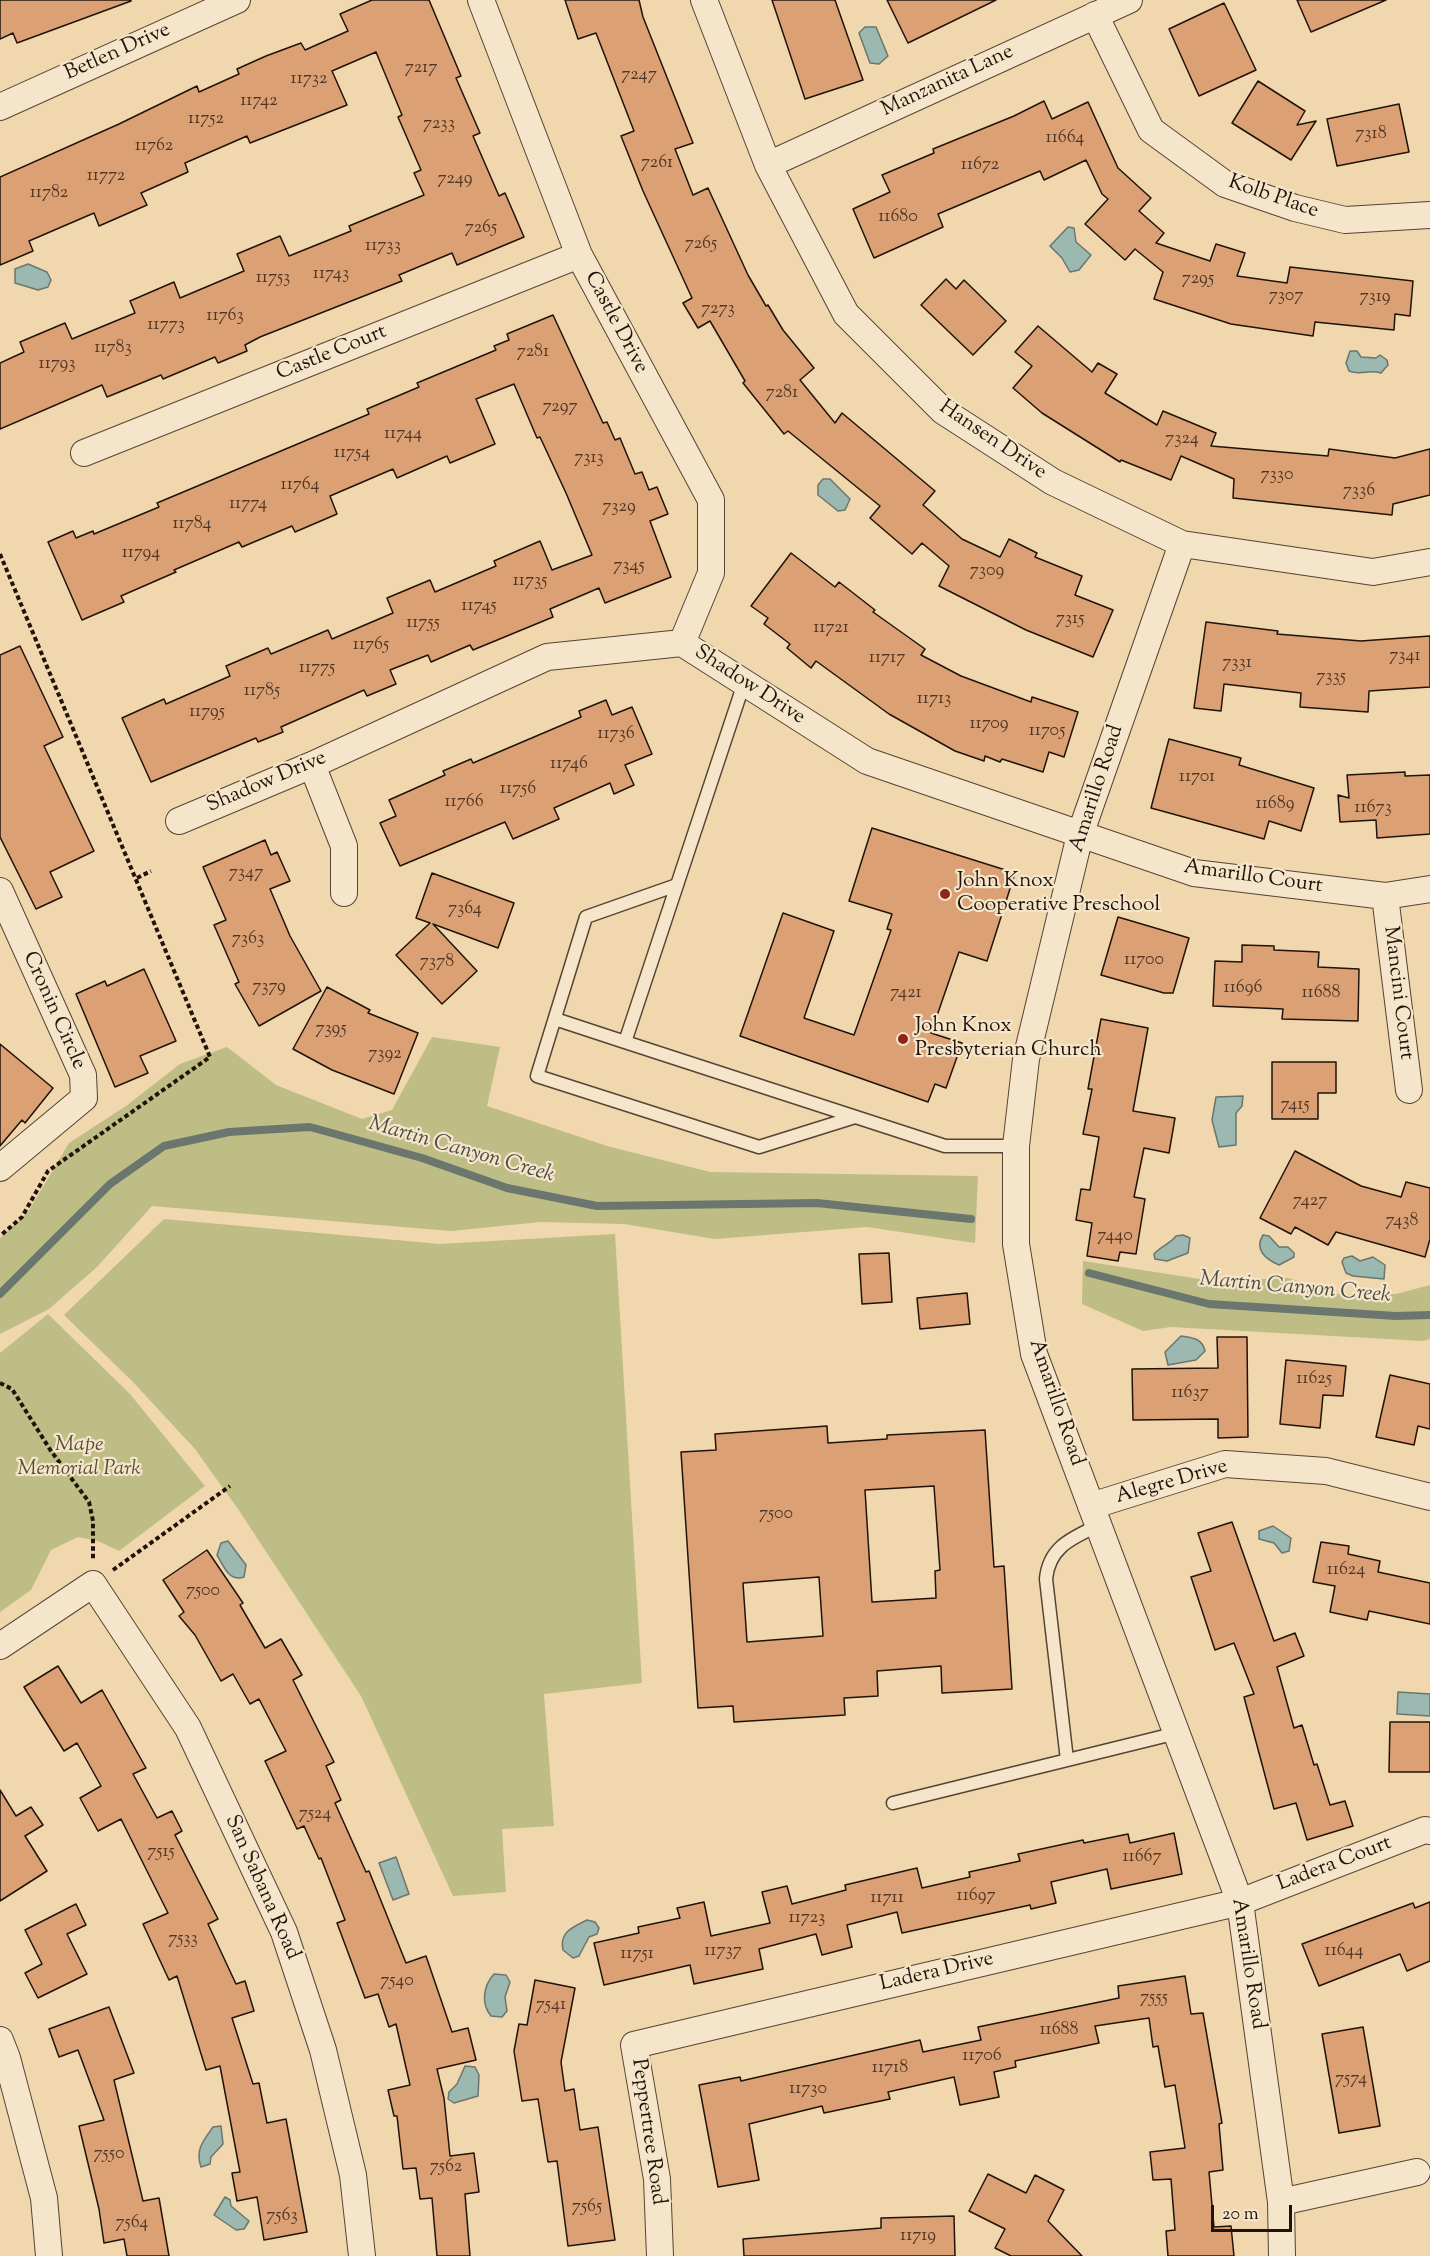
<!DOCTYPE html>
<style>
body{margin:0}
#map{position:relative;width:1430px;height:2256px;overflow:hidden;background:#f0d7ad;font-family:"Sorts Mill Goudy",serif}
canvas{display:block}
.scale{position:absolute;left:1211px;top:2205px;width:81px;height:27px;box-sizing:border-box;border:3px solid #21130a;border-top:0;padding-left:8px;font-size:18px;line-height:21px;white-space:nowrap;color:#21130a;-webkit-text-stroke:4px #f5e5ca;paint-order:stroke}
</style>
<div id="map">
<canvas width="1430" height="2256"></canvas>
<div class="scale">20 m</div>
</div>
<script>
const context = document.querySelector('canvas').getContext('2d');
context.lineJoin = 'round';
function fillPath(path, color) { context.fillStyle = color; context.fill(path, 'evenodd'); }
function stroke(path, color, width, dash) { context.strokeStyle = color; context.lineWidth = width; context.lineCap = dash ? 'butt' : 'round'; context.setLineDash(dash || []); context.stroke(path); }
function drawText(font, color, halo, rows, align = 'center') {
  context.font = font + ' "Sorts Mill Goudy",serif'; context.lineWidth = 4.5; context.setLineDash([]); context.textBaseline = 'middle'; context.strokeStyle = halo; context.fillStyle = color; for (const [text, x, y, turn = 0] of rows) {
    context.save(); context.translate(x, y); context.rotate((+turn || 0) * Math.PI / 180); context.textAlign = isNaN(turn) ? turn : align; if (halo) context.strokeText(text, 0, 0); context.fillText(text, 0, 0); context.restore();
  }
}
fillPath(new Path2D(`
 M432,1037L500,1047L487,1106L607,1146L710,1172L978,1176L975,1243L867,1227L715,1239L624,1224L540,1222L451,1231L152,1206L97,1267L49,1309L0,1334V1238L28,1212L69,1143L126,1106L180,1064L227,1047L276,1085L362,1119L392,1110Z
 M164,1219L440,1244L615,1234L642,1683L544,1694L554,1826L502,1829L506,1892L453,1896L361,1696L238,1509L195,1449L133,1382L64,1315Z
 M1083,1261L1213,1281L1288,1278L1340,1294H1396L1430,1285V1339L1423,1341L1171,1327L1143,1331L1082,1304Z
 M48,1314L130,1394L205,1486L119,1551L98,1541L78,1537L51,1550L31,1590L0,1612V1353Z`), '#bebd86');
const water = new Path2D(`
 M865,27H876L888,56L879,64L870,63L859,33Z
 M1068,227L1074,228L1076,242L1091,255L1079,270L1070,272L1062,258L1050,246Z
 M28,264L47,272L51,280L48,287L38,290L15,283V269Z
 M1350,351H1357L1361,357L1376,358L1380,355L1387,360L1388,365L1381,373C1369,369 1360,376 1349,371L1346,363Z
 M823,479H830L850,499L845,510L838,511L818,495V485Z
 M1243,1096L1242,1106L1236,1113V1145L1219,1147L1212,1120L1216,1097Z
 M1183,1235L1190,1238L1188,1253L1167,1261L1155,1259L1154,1254C1161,1246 1170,1244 1176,1236Z
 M1263,1235L1269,1236L1279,1247H1288L1294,1253V1257L1279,1265C1265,1259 1254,1249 1263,1235Z
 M1352,1256L1360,1261L1373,1257L1385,1265L1384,1279L1353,1276L1346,1273L1342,1262L1344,1258Z
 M1181,1336C1193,1338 1202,1338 1205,1351L1196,1360L1168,1365L1165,1352Z
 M1273,1526L1291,1538L1289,1551L1282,1553L1274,1543L1259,1539V1531Z
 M228,1541L246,1565L244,1577C229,1582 224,1567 217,1555L221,1543Z
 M1398,1692L1430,1694V1716L1397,1714Z
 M396,1857L409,1894L393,1900L379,1863Z
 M587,1920L595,1922L599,1928L597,1934L589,1937L579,1956L573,1958L563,1950C559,1932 573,1927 587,1920Z
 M494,1974L506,1975L510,1982L505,1997L507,2011L502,2017L491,2016C481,2004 483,1986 494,1974Z
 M465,2066L475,2067L479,2075L478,2096L454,2103L448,2099L449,2092L457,2084Z
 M221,2126L223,2144L211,2157L210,2164L201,2167C195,2150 203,2141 213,2127Z
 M225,2197L230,2200L231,2206L249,2221L244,2229L236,2230L214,2215Z`);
fillPath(water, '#9bb8b1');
stroke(water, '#6a766e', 1.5);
stroke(new Path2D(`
 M1089,1273L1209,1304L1396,1316L1430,1315
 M0,1294L110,1184L164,1146L229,1132L310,1127L422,1158L507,1188L597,1206L817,1203L971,1219`), '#6a766e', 8);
const building = new Path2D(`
 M0,0H131V1L17,43L13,33L0,39Z
 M372,0H429L461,76L456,78L480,133L473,136L499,196L505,193L524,237L457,265L452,253L399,275L402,281L260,337L245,345L247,351L218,363L215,357L163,379L161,375L107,397L102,385L0,429V363L24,352L20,342L65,323L72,339L135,313L130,301L174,282L180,298L244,271L237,254L280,236L289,256L351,231L349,226L424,195L414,173L421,170L398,117L402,115L376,52L332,71L347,105L250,143L247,136L185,163L188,172L141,193L147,205L99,226L94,213L29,241L33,251L0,265V177L119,124L197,86L199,92L239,74L237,69L266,56L301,43L305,50L348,31L340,14Z
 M565,0H639L643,17L693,143L675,149L693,195L708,188L748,275L766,306L768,305L783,330L814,368L800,380L835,423L842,413L935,491L923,505L962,539L1000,557L1009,539L1037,553L1035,557L1082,576L1075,595L1113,610L1093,657L1026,630L939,586L949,566L922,543L912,554L870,518L880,506L788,431L784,434L743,383L745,381L710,321L698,328L683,303L692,298L643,191L621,136L634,131L596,33L578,39Z
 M772,0H835L863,80L805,99Z
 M887,0H996L908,43Z
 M1297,0H1386L1311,32Z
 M1224,3L1256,70L1199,96L1169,29Z
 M1258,81L1305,111L1297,125L1316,121L1291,160L1232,123Z
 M1044,101L1052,119L1088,102L1118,168L1151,198L1139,211L1164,233L1156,243L1210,261L1216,244L1245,253L1237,276L1287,283L1290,267L1413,281L1410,316L1395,314L1394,330L1315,322L1313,336L1231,324L1154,299L1163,272L1135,249L1125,260L1085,224L1108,199L1102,194L1086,160L1044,180L1040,171L938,214L943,227L874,258L853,209L890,192L882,175L934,153L933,149L1014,116Z
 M1399,104L1409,152L1337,166L1327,119Z
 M946,279L956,289L964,280L1006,321L973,355L921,305Z
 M553,315L603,423L607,422L615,440L620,438L635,474L642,472L649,490L657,487L668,514L650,521L671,577L605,603L599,588L550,609L553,617L473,650L470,645L431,662L428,655L390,670L396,684L367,696L364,690L281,727L283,732L258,742L256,738L151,782L122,718L164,699L166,704L230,676L226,666L268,648L271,654L328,630L332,639L393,613L387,598L430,580L435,592L496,566L494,561L540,541L552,570L592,555L566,493L540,437L537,438L514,384L476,399L495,444L450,463L447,456L397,478L393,469L330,496L337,514L295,532L292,526L242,547L239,542L174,570L176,572L121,596L124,602L82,620L48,542L73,531L76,538L93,531L94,534L159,507L157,503L369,414L367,409L419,387L417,383L496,350L494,346L509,340L507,334Z
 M1038,326L1092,372L1098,363L1117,374L1105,393L1157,425L1163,411L1216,433L1211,446L1328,456L1329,449L1395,458L1430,449V495L1393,504L1392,515L1233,498L1234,479L1181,456L1171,480L1121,460L1120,462L1042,413L1013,388L1032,366L1015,352Z
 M791,553L835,587L839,582L875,610L873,612L925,649L921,655L961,676L1031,702L1032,697L1078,712L1064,757L1049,752L1043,772L1002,759L1000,762L985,756L984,761L955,751L889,714L816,661L811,668L787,648L790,644L764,624L768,618L751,606Z
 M1206,622L1278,631L1277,634L1361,641L1430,636V687L1369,691L1368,712L1300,707L1301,693L1224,684L1221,711L1194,708Z
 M20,646L63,737L44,746L94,851L50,872L62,897L36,909L0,837V655Z
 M606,700L612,715L632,707L652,754L625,765L634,785L614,794L610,783L554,808L559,819L513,839L505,822L400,866L380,823L396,816L389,800L445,775L443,771L471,759L473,763L581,717L579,711Z
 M1169,739L1241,758L1239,765L1314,788L1301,831L1269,821L1264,839L1151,808Z
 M1405,772V776L1430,775V834L1377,838L1376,820L1340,822L1338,795L1349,798L1347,775Z
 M872,828L1015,873L987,961L959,952L931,1033L962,1043L946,1088L935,1084L928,1102L740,1036L783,913L834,931L804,1018L854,1035L891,930L887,929L892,914L849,901Z
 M265,840L271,855L277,852L290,881L270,889L290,936L321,991L259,1026L235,984L239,982L214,925L226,920L203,867Z
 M432,873L514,903L498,948L433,924L477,971L442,1004L396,955L430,923L416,918Z
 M1118,917L1189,938L1173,993H1164L1101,975Z
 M1242,945L1274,946V950L1319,952L1318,967L1359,969L1358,1021L1282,1019L1283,1009L1213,1006L1215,961L1242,962Z
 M144,969L176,1041L140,1056L148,1073L115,1087L76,994L105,981L107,986Z
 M327,987L370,1010L368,1013L418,1033L394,1094L332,1070L293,1049Z
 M1101,1019L1148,1028L1133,1111L1175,1118L1169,1153L1144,1148L1134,1197L1145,1199L1136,1254L1120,1252L1118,1261L1087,1256L1092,1223L1076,1220L1081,1189L1090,1190L1099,1137L1083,1134L1092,1089H1088Z
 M0,1044L53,1088L25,1123L22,1120L0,1146Z
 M1272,1062H1336V1093H1318V1119H1272Z
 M1295,1151L1361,1186L1401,1197L1406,1182L1430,1188V1239L1425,1257L1336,1232L1328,1245L1295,1227L1291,1234L1260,1218Z
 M889,1253L892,1302L862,1304L859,1254Z
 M967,1293L970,1324L920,1329L917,1298Z
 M1217,1337H1247L1248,1437L1218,1438V1419L1133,1420L1132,1369L1218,1368Z
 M1286,1360L1346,1366L1343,1396L1323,1395L1320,1428L1280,1424Z
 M1390,1375L1430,1384V1429L1418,1426L1414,1445L1376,1437Z
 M827,1426L828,1443L887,1439V1435L985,1430L994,1567L1004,1566L1012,1689L942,1693L941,1666L877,1671L878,1696L844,1698L845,1715L734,1722L733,1706L698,1708L681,1452L716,1450L715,1434ZM934,1486L940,1570L935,1571L936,1598L872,1602L865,1490ZM819,1577L823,1636L747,1642L743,1583Z
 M1232,1522L1274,1641L1295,1633L1304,1656L1277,1667L1294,1728L1302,1725L1314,1765L1317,1764L1330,1805L1345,1801L1353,1826L1307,1840L1296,1803L1274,1809L1244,1697L1254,1694L1234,1643L1215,1650L1191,1577L1211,1571L1198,1533Z
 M1321,1542L1349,1546L1348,1554L1380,1561L1378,1572L1430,1583V1624L1369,1611L1367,1620L1330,1612L1335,1586L1313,1582Z
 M207,1550L243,1603L240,1605L265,1648L281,1639L302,1675L293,1680L334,1762L326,1766L341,1800L335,1803L366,1872L369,1871L406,1963L426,1956L452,2032L468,2028L476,2060L437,2069L444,2098L450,2156L474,2153L479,2192L465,2194L470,2256H437L432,2198L420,2199L416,2168L403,2169L397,2116H394L388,2090L410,2085L396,2024L389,2027L378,1994L365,1998L337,1923L345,1920L321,1858L319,1859L304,1826L297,1829L265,1761L286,1751L259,1699L250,1704L233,1674L221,1681L195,1635L179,1616L184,1612L163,1580Z
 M58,1666L81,1703L102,1690L146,1768L133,1774L157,1818L172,1811L182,1831L175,1835L218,1919L208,1924L236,1984L245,1981L254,2011L232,2018L253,2084L259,2083L267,2123L286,2119L307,2232L264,2240L257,2197L237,2201L232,2173L240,2172L220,2066L206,2070L177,1976L169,1980L143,1924L168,1913L121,1819L98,1831L80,1798L101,1786L77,1743L64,1751L24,1687Z
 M1390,1722H1430V1772H1389Z
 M0,1790L16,1816L31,1807L43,1825L25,1836L47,1871L0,1901Z
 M1174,1833L1182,1874L1111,1889L1107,1869L1051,1882L1056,1903L1031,1909L1030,1905L902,1933L897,1912L847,1925L852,1947L822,1955L816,1934L759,1949L763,1969L694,1984L690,1965L604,1985L594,1943L639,1933L638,1927L680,1918L677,1908L704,1902L711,1936L770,1923L762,1892L787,1886L792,1904L846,1890L845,1885L917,1868L922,1888L970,1877L969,1872L1020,1861L1018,1854L1083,1840L1084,1843L1128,1834L1130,1843Z
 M1430,1902V1961L1407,1971L1400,1954L1319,1986L1302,1944L1413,1903L1415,1908Z
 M76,1904L86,1925L67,1934L87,1974L38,1998L25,1973L42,1964L25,1930Z
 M1185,1976L1191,2014L1203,2013L1222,2123L1219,2124L1223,2170L1209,2172L1214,2227L1231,2226L1234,2256H1168L1166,2231L1175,2230L1171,2179L1153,2180L1150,2152L1185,2148L1175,2085L1165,2087L1158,2046L1153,2047L1149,2018L1095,2026L1099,2043L1015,2061L1016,2067L994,2072L999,2097L960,2105L954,2077L888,2092L890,2099L824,2113L822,2106L749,2124L759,2180L718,2187L699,2085L740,2077L741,2081L920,2040L923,2052L981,2040L978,2027L1119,1998L1118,1986Z
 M535,1980L575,1988L561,2062L565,2091L574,2089L580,2130L598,2127L615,2240L568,2246L557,2161L548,2162L538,2099L522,2101L514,2051L519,2024L527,2025Z
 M109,2007L134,2073L114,2080L143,2201L159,2198L169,2256H127L124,2239L104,2243L99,2209L79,2126L104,2120L78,2050L59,2057L49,2029Z
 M1363,2027L1380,2126L1339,2133L1322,2034Z
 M988,2174L1026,2193L1035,2175L1064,2190L1048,2221L1082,2256H1011L995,2248L1005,2229L969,2211Z
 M954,2216L955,2256H744L743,2239L881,2228V2218Z`);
fillPath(building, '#dba175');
stroke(building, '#21130a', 1.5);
const service = new Path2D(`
 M744,683L677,885L586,917L537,1076L759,1147L855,1117
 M677,885L625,1042L945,1146H1016
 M555,1019L625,1042
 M1067,1760L1046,1579C1049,1547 1072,1538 1099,1525
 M893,1803L1177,1733`);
const minor = new Path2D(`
 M481,0L579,255L711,500V573L682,643
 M704,0L768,165L846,314L943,411L1053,482L1182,544L1373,572L1430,562
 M1095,15L1151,130L1225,184L1295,208L1345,220L1430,215
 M0,107L237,0
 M768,165L1129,0
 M84,453L579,255
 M1182,544L1080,835L1026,1059L1016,1146V1244L1034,1354L1240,1902L1281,2202L1282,2256
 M312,765L344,846V893
 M179,821L312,765L547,657L682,643L867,761L1194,873L1385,896L1430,889
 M0,891L83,1075L84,1098L0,1168
 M1385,896L1409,1090
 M1091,1506L1225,1464L1326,1471L1430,1497
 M0,1646L93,1584L188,1728L284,1932L323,2050L353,2175L362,2256
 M0,2040L7,2058L44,2198L49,2256
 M1281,2202L1417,2172
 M660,2256L657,2179L634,2045L1240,1902L1425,1830L1430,1831`);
stroke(service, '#543', 15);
stroke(minor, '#543', 28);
stroke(new Path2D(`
 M0,554L210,1057L48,1171L22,1217L0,1236
 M137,878L151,871
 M0,1383L12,1389L51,1451L89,1502L93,1521V1561
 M113,1570L230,1486`), '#21130a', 4, [4.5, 3]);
stroke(service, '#f5e5ca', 12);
stroke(minor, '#f5e5ca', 26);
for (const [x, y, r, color] of [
 [945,894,6,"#8f2418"],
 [903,1039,6,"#8f2418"]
]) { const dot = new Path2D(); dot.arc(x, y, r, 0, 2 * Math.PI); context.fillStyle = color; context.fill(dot); stroke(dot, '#f5e5ca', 2); }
drawText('18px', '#503625', null, [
 ["7217",421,69],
 ["7247",639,76],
 ["11732",309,80],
 ["11742",259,102],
 ["11752",206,120],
 ["7233",439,125],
 ["7318",1371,135],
 ["11664",1065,139],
 ["11762",154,147],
 ["7261",657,164],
 ["11672",980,166],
 ["11772",106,177],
 ["7249",455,180],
 ["11782",49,194],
 ["11680",898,218],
 ["7265",481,229],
 ["7265",701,245],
 ["11733",383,247],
 ["11743",331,275],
 ["11753",273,279],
 ["7295",1198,280],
 ["7307",1286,297],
 ["7319",1375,298],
 ["7273",718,310],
 ["11763",225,317],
 ["11773",166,326],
 ["11783",113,349],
 ["7281",533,353],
 ["11793",57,365],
 ["7281",782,394],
 ["7297",560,408],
 ["11744",403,435],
 ["7324",1182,440],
 ["11754",352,454],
 ["7313",589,459],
 ["7330",1277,476],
 ["11764",300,486],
 ["7336",1359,492],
 ["11774",248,505],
 ["7329",619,508],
 ["11784",192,525],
 ["11794",141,554],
 ["7345",629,567],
 ["7309",987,572],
 ["11735",530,582],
 ["11745",479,607],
 ["7315",1070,620],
 ["11755",423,624],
 ["11721",831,629],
 ["11765",371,646],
 ["7341",1405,657],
 ["11717",887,659],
 ["7331",1237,664],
 ["11775",317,669],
 ["7335",1331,678],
 ["11785",262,692],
 ["11713",934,700],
 ["11795",207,713],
 ["11709",989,725],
 ["11705",1047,732],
 ["11736",616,735],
 ["11746",569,765],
 ["11701",1197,778],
 ["11756",518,790],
 ["11766",464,803],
 ["11689",1275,805],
 ["11673",1373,809],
 ["7347",246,874],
 ["7364",465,910],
 ["7363",248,940],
 ["11700",1144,961],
 ["7378",437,963],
 ["7379",269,988],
 ["11696",1243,989],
 ["7421",906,994],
 ["11688",1321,994],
 ["7395",331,1030],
 ["7392",385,1055],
 ["7415",1295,1106],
 ["7427",1310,1202],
 ["7438",1402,1222],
 ["7440",1115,1237],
 ["11625",1314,1380],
 ["11637",1190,1394],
 ["7500",776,1515],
 ["11624",1346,1571],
 ["7500",203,1592],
 ["7524",315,1815],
 ["7515",161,1853],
 ["11667",1142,1858],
 ["11697",976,1897],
 ["11711",887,1899],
 ["11723",807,1919],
 ["7533",183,1940],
 ["11737",723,1952],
 ["11644",1344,1952],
 ["11751",637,1955],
 ["7540",397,1982],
 ["7555",1154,1999],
 ["7541",551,2006],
 ["11688",1059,2031],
 ["11706",982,2057],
 ["11718",890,2069],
 ["7574",1351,2080],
 ["11730",808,2090],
 ["7550",109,2155],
 ["7562",446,2168],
 ["7565",587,2208],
 ["7563",282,2217],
 ["7564",132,2224],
 ["11719",918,2237]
]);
drawText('21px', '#21130a', '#f5e5ca', [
 ["Betlen Drive",118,53,-24],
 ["Manzanita Lane",948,82,-25],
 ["Kolb Place",1273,198,19],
 ["Castle Drive",615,323,62],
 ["Castle Court",332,354,-22],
 ["Hansen Drive",992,441,34],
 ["Shadow Drive",749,686,33],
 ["Shadow Drive",267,783,-23],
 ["Amarillo Road",1098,789,-72],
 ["Amarillo Court",1253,878,8],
 ["Mancini Court",1397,993,83],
 ["Cronin Circle",53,1011,66],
 ["Amarillo Road",1055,1403,71],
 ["Alegre Drive",1172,1483,-16],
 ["Ladera Court",1335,1865,-21],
 ["San Sabana Road",261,1888,66],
 ["Amarillo Road",1247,1964,81],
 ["Ladera Drive",937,1973,-13],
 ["Peppertree Road",647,2132,82]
]);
drawText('21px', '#21130a', '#f5e5ca', [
 ["John Knox",957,882],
 ["Cooperative Preschool",957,906],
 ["John Knox",915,1027],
 ["Presbyterian Church",915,1051]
], 'left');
drawText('italic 21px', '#584e35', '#f5e5ca', [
 ["Mape",79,1446],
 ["Memorial Park",79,1470]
]);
drawText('italic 22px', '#4c4d44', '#f5e5ca', [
 ["Martin Canyon Creek",461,1151,16],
 ["Martin Canyon Creek",1295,1289,5]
]);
</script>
